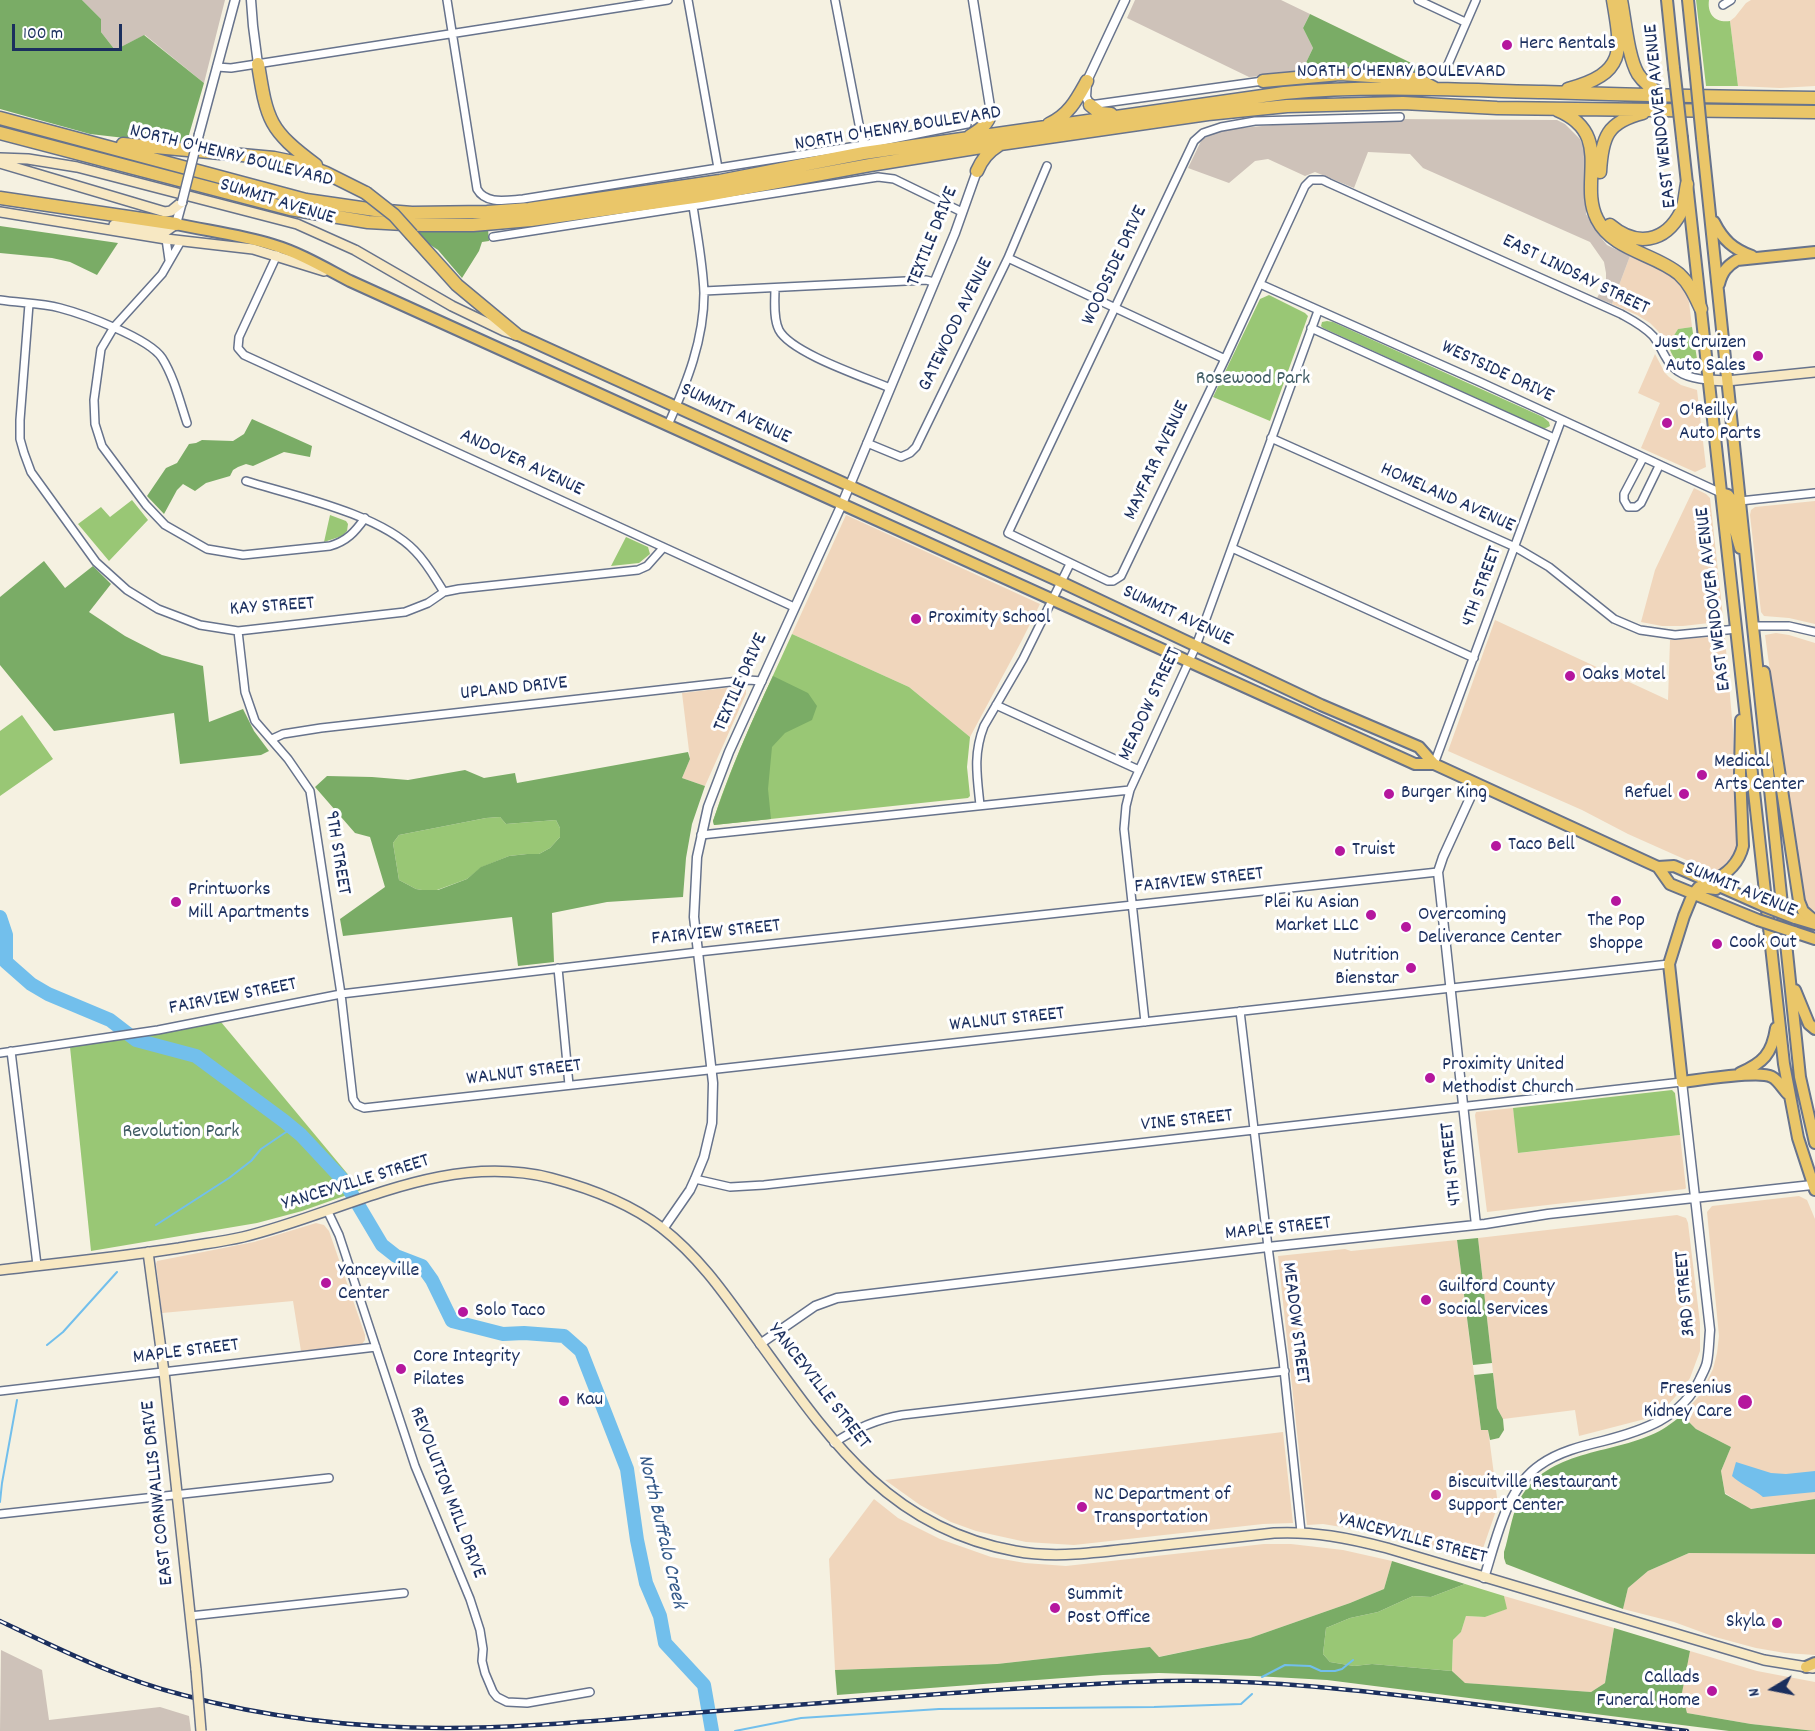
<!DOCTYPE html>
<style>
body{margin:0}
#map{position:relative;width:1815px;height:1731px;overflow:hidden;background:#f5f1e1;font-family:Dekko,sans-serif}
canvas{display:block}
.north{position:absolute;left:1743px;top:1659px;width:60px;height:60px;-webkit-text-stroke:4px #fff;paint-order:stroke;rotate:260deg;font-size:16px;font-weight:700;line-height:24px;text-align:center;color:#1b2f5e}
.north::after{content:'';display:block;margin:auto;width:21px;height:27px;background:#1b2f5e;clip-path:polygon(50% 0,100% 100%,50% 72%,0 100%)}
.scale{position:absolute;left:12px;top:24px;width:110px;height:27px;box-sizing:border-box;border:3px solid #1b2f5e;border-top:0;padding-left:8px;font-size:18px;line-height:21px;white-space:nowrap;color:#1b2f5e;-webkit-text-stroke:4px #fff;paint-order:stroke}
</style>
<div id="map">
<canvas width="1815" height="1731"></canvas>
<div class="north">N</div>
<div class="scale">100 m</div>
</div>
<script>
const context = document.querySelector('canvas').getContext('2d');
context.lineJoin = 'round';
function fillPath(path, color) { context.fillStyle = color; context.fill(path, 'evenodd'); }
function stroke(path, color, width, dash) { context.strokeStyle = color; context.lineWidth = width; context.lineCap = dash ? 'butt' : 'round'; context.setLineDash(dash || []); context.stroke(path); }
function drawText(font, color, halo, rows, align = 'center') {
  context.font = font + ' Dekko,sans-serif'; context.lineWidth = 6; context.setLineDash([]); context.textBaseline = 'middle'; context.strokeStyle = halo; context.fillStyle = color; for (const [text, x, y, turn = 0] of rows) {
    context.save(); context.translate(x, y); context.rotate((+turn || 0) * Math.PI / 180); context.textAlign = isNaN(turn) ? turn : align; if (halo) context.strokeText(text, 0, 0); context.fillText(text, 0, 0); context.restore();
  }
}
fillPath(new Path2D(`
 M1751,0H1815V86L1780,88L1738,86L1730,21L1735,17L1746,3Z
 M1630,256L1667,272L1674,277L1686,294L1689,302L1692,327L1678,329L1668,345L1658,331L1650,323L1637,315L1612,304Z
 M1655,354L1665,373L1669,377L1681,385L1697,390L1706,467L1695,472L1641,448L1660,403L1638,393Z
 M1694,488L1706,494L1710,498L1723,617L1718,622L1683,626H1662L1641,622L1655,570Z
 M1815,501V624L1789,618L1764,616L1761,612L1750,515L1751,510L1755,507Z
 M846,515L1040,604L1021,642L970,737L909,687L792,634Z
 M1495,620L1668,700L1670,640L1722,636L1725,638L1733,730L1737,839L1736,850L1732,856L1718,872L1702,867L1628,834L1582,810L1448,751Z
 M1776,633L1789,635L1815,643V911L1807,907L1804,903L1784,773L1765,635Z
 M743,686L746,690V694L705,786L682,778L690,759L682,693Z
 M1513,1108L1519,1153L1680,1135L1686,1188L1685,1189L1487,1212L1475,1115L1476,1112Z
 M1799,1196L1807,1200L1815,1219V1499L1750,1509L1725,1493L1721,1471L1731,1447L1696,1429L1682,1415L1700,1395L1713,1369L1717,1353L1719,1336L1707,1212L1712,1206Z
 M1677,1215L1686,1218L1688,1223L1700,1323V1351L1690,1378L1683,1388L1667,1406L1645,1419L1579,1436L1575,1410L1503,1419L1497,1408L1478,1238Z
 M316,1223L324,1225L329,1231L365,1335V1340L362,1344L301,1351L293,1301L162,1313L156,1264L157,1261L254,1242Z
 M1457,1240L1481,1430L1488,1429L1498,1505L1480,1557L1475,1560L1384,1534L1323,1524L1307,1525L1278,1256L1345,1249L1351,1251Z
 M1283,1432L1293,1523L1263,1524L1074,1545L1026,1542L976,1531L951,1522L920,1505L885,1480Z
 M874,1499L898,1518L940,1539L991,1557L1025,1563L1066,1566L1264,1544H1291L1343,1550L1392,1561L1384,1589L1350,1603L1250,1638L1158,1657L1150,1647L997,1664L835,1670L829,1559Z
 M1689,1553L1815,1554V1655L1785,1653L1756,1648L1715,1637L1674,1622L1623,1609L1628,1588L1648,1571Z
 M1504,1596L1614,1628L1605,1683L1591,1692L1464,1683L1452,1671L1453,1640L1461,1632L1466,1616L1485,1617L1506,1609Z
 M1690,1651L1757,1671L1815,1682V1731L1751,1724L1687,1713L1682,1693Z`), '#f0d6bc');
fillPath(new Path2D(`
 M82,0H225L204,83L145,35L115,50L101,32V19Z
 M1135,0H1281L1310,14L1303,28L1313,48L1301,73L1249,77L1127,18Z
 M1387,119L1557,120L1565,124L1580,139L1584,149L1586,157V214L1599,235L1607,245L1630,256L1612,304L1597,298L1606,281V273L1604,262L1590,242L1423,168L1410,154L1368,152L1354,188L1315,172L1305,176L1268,159L1255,161L1229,183L1188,168L1202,139L1222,130L1272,125Z
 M1,1650L42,1670L49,1720L160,1707L189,1716L191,1731H0Z`), '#cec2b9');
fillPath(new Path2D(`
 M1696,0H1709C1707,14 1715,23 1730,21L1738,86H1706Z
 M1269,295L1305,313L1308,316L1270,421L1213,397L1260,299Z
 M1327,321L1333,322L1543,417L1549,422L1550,426L1544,429L1323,328L1321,326L1322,322Z
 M1692,327L1697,359L1696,363L1689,368C1677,367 1672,355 1668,345L1678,329Z
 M132,500L148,520L109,561L78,524L101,507L110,517Z
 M330,515L346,521L348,524L347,531L342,536L324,542Z
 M626,537L648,547L650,554L639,563L611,566Z
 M792,634L909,687L970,737L967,767L970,796L968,798L714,825L713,821C734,756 764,696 792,634Z
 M22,715L53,759L0,796V731Z
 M500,817L506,824L556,820L560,828V837L550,848L539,854H527L509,856L482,867L467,879L437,890H422L416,889L399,880L393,843L399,835L486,818Z
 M221,1022L361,1190L302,1211L257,1223L91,1251L70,1047L158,1030Z
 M1672,1090L1675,1093L1680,1135L1518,1153L1513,1108Z
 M1465,1584L1504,1596L1507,1609L1485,1617L1466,1616L1461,1632L1453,1640L1452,1671L1372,1664L1354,1666L1330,1662L1323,1654L1326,1628L1350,1618L1378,1612L1413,1596L1431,1597Z`), '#99c775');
fillPath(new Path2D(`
 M0,0H82L101,19V32L115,50L144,35L204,83L186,145L90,134L0,109Z
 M1310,14L1432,73L1331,70L1301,73L1313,48L1303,28Z
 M0,226L118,243L97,275L70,262L52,258L0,253Z
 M488,229L489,241L482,242L479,251L462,278L438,250L426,242L416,230Z
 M252,419L312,446L310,457L284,452L253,466L246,464L238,467L233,470L230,476L206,483L195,491L183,484L177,490L164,514L147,496L166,468L177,463L189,444L196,443L202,440L233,441L244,434Z
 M44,561L65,588L93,566L111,584L89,612L125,636L162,655L203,666L209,722L243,709L254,731L269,751L261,755L180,764L174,713L54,731L0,665V597Z
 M773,676L808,693L817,706L812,720L785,733L772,747L768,789L771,819L714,825L713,821C730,771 750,724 773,676Z
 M688,752L690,759L682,778L705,786L692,824L686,858L683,897L607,902L552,913L554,962L518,966L512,917L343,936L340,919L385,887L370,837L355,833L315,787L327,776L372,777L408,780L465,770L484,778L515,773L517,783ZM500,817L506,824L556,820L560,828V837L550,848L539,854H527L509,856L481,867L467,879L438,890H422L416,889L399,880L393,843L399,835L486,818Z
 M1478,1238L1492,1363L1473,1365L1457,1240Z
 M1493,1373L1497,1408L1503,1419L1504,1430L1499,1438L1490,1440L1488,1430H1481L1474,1375Z
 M1682,1415L1696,1429L1731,1447L1721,1471L1725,1494L1751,1509L1815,1499V1554L1689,1553L1648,1571L1628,1588L1623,1609L1506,1564L1504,1558V1552C1509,1536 1511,1518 1518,1503C1543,1451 1605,1455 1651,1435C1662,1431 1672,1423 1682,1415Z
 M1392,1561L1465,1584L1431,1597L1413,1596L1378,1612L1350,1618L1326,1628L1323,1654L1330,1662L1354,1666L1372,1664L1452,1671L1465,1683L1591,1692L1605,1683L1614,1628L1690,1651L1682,1693L1687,1713L1751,1724L1815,1731H1729L1327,1680L1255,1676L1159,1673L1103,1675L837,1695L835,1670L997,1664L1150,1647L1159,1657L1250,1638L1350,1603L1384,1589Z`), '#7aac66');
fillPath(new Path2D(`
 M1736,1462L1771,1473L1786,1474L1815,1471V1492L1763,1497C1755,1490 1737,1482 1732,1476Z`), '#72bfec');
stroke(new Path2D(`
 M156,1225L229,1178L251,1161L261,1149L292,1128
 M47,1345L63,1332L117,1272
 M0,1502L2,1483L17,1400
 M1262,1677L1285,1665L1310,1666L1321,1671H1335L1342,1669L1353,1660
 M735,1731L801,1718L939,1709L1154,1707L1241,1704L1252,1694`), '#72bfec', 2);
stroke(new Path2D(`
 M0,917L6,935V962L31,984L48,994L110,1020L136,1040L196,1056L284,1121L301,1135L344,1181L382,1245L396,1256L422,1266L432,1280L452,1321L503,1334L524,1333L564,1336L581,1351L627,1469L637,1540L646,1583L660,1616L665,1643L704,1685L712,1731`), '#72bfec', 14);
const minor = new Path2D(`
 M447,0L477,189C486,205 507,200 523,199L863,145L967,124
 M688,0L718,168
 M835,0L863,145
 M1418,0L1465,22
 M1723,5L1731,0
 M217,67L231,68L668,0
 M1446,69L1476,0
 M1090,105L1263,81
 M1400,117L1255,121L1221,127L1203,133L1194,141L1008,533L1108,581H1113L1121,576L1225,359L1305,186L1311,180H1323L1329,183L1621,314C1632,320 1644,326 1653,336C1658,342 1661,349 1665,356C1674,374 1689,378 1708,380
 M493,237L878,177L894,179L962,212
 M166,239L169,260
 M181,241L162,274L114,327L101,349L94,400L95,424L102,446L146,505L165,525L207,549L243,555L330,546C347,541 355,532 365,518
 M277,255L239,337L238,348L244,355L794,607
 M1008,258L1225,359
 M1260,284L1480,382L1721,493
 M775,288C775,300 773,318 779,330C791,353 864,377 890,388
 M704,291L926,280L934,282
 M0,300C19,303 41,303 60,308C83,314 149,338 162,358C174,377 180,402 187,423
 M29,304L20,420V439L24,453L31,472L96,562L127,590L158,609L200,625L238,631L405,612L428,603L444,592L459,589L638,570L647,566L663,548
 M1311,328L1554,438
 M668,425C687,382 704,340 704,293C703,264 697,234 693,206
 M1271,438L1515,547L1549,567L1614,619L1640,630L1675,635L1737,629
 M867,443L901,457L910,453L916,447L1008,258L1047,166
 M1643,458L1624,494V500L1628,507H1636L1641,503L1659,466
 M246,481C295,496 380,514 415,551C427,563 435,578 444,592
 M1740,501L1815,493
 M1232,548L1474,658
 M1756,626H1789L1815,632
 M238,631L245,692L255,721L288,759L310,791L341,994L353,1099L357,1105L364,1108L1669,964
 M996,705L1139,770
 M272,739L283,734L321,728L748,680L762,681
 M1434,764L1561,421
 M980,805C977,776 973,754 984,726L1023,659L1070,564
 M701,835L1130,790
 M558,968L569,1085
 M1240,1011L1268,1247L1283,1360L1301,1532
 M1145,1022L1124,829L1126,806L1130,790L1196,646L1318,311
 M11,1051L37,1265
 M0,1053L158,1030L341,994L698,952L1438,872
 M695,1179L730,1187L764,1185L1682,1082
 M328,1212L339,1235L415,1466L470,1599L480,1630L483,1649L482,1661L485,1673L493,1692L497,1697L507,1702L527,1703L590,1692
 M0,1391L376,1347
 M834,1443C856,1428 877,1419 902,1415L1285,1371
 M0,1514L329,1478
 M190,1616L404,1593`);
const tertiary = new Path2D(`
 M251,0L253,26L258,64
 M973,0L991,113
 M1090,105L1086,97L1087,81L1125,0
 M199,134L235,0
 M176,224L182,202
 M1476,1225L1438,872L1443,857L1476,785
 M663,1229L690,1190L695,1179L704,1157L712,1123L713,1083L694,917L697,857L708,807L729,752L842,504L955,233L977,171
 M760,1344L815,1306L837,1298L1268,1247L1485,1224L1548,1214L1812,1185
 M1484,1578C1496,1541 1506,1488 1540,1465C1558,1452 1582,1446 1603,1441C1642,1431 1682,1418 1700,1379C1702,1374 1706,1368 1707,1362C1709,1352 1709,1341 1710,1330L1682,1082`);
const secondary = new Path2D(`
 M0,158L28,159L77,167L297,224L355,250L452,306L504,331L513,334
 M0,163L165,212L171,211L182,202
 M0,212L166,239L253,249L324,271
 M114,225L166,231L176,224
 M1708,380L1727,381L1815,372
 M148,1252L164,1372L196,1670
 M0,1270C60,1263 120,1257 179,1248C201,1244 222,1242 243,1237C346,1212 442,1151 551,1178C589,1188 631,1204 662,1228C703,1260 730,1302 760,1343C830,1440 889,1528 1015,1551C1056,1559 1096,1552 1137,1548C1183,1543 1228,1538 1274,1533C1314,1531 1348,1538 1387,1548L1764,1660L1813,1668`);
const primary = new Path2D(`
 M176,224C208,231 241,235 273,245C300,253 325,268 350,281L1415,764H1434
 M516,334L1061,582L1321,705L1419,747L1434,764L1658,867L1674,866L1764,906
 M1658,867L1670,884L1758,920
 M1795,918L1815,924
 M1794,932L1815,939
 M1682,1082L1669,964L1684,916L1693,894L1699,887L1716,889`);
const trunk = new Path2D(`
 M1667,0L1674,68
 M1688,0L1695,68
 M1682,138L1784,1064L1798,1138L1815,1190
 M1702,138L1800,1077L1815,1143
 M1714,222C1723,240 1733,249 1752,256
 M1719,284C1722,272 1727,266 1737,260L1815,252
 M1721,493L1728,495L1731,499L1734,527L1740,548
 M1764,672L1799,901L1803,911L1815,921
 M1710,882C1726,875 1739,863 1743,846L1740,773L1741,720
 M1795,990L1809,1024L1815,1029
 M1740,1073C1763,1063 1772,1054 1776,1028
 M1682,1082C1699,1080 1759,1070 1772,1077C1778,1080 1783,1089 1788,1094
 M1806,1667L1815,1663`);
const motorway = new Path2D(`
 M1621,0C1625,20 1628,57 1638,74C1644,83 1654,90 1663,95
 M258,64C267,121 269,130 316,165
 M1263,81L1340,74L1417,79L1434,88
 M1568,89C1626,73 1622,52 1613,0
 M1090,105L1100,113L1111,114
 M1557,110C1615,134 1578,182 1597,219C1613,251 1654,253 1679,274C1690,284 1695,296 1701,309
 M0,118L306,200L375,210L412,213L487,212L529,209L720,181L864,153L1284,93C1370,85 1457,90 1543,92C1633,95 1724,97 1815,98
 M1049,124C1069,115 1077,99 1087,81
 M0,133L290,209L368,222L422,225H473L531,220L701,196L870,165L1000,144L1208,114L1287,106L1403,103L1497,108L1815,112
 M970,136C981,129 987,125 991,113
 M123,144L274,158L303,164L326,173L366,193
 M977,171C982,159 988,152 999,145
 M1600,172C1602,137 1607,122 1643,113
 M0,198L176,224
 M1610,225C1636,247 1665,243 1681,212C1685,204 1685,193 1687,184
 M412,235L457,285L516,334`);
stroke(minor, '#67738c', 10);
stroke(tertiary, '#67738c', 11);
stroke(secondary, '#67738c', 12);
stroke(primary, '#67738c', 14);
stroke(trunk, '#67738c', 14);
stroke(motorway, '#67738c', 15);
stroke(minor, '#fff', 7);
stroke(tertiary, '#fff', 8);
stroke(secondary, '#f7e8c3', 9);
stroke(primary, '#eac669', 10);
stroke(trunk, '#eac669', 10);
stroke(motorway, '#eac669', 12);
const rail = new Path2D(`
 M0,1621C59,1649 119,1679 183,1695C268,1718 358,1728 446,1728C523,1728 601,1720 678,1714C760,1707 843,1701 926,1695C1006,1689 1086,1683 1166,1681C1266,1679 1366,1691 1465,1703C1539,1713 1613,1722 1687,1731`);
stroke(rail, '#1b2f5e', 4.5);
stroke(rail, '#fff', 2, [7]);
const tertiaryBridge = new Path2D(`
 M182,202L199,134`);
const secondaryBridge = new Path2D(`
 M196,1670L201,1731`);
const primaryBridge = new Path2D(`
 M1764,906L1795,918
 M1758,920L1794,932`);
const trunkBridge = new Path2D(`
 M1674,68L1682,138
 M1695,68L1702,138`);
const motorwayBridge = new Path2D(`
 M366,193L394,215L412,235`);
stroke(tertiaryBridge, '#67738c', 11, []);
stroke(secondaryBridge, '#67738c', 12, []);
stroke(primaryBridge, '#67738c', 14, []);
stroke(trunkBridge, '#67738c', 14, []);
stroke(motorwayBridge, '#67738c', 15, []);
stroke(tertiaryBridge, '#fff', 8);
stroke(secondaryBridge, '#f7e8c3', 9);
stroke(primaryBridge, '#eac669', 10);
stroke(trunkBridge, '#eac669', 10);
stroke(motorwayBridge, '#eac669', 12);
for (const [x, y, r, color] of [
 [1507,45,6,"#b5179e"],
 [1758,356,6,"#b5179e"],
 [1667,423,6,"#b5179e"],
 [916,619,6,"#b5179e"],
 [1570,676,6,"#b5179e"],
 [1702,775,6,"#b5179e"],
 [1389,794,6,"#b5179e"],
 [1684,794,6,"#b5179e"],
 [1496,846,6,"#b5179e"],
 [1340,851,6,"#b5179e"],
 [1616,901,6,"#b5179e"],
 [176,902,6,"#b5179e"],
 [1371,915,6,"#b5179e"],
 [1406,927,6,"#b5179e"],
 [1717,944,6,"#b5179e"],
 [1411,968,6,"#b5179e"],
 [1430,1078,6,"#b5179e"],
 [326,1283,6,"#b5179e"],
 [1426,1300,6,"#b5179e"],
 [463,1312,6,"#b5179e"],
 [401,1369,6,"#b5179e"],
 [564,1401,6,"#b5179e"],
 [1745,1402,8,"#b5179e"],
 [1436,1495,6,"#b5179e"],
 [1082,1507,6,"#b5179e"],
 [1055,1608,6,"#b5179e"],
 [1777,1623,6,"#b5179e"],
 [1712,1691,6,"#b5179e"]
]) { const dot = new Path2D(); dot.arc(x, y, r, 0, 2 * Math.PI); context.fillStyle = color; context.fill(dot); stroke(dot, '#fff', 2); }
drawText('20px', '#1b2f5e', '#fff', [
 ["Herc Rentals",1519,45],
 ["Just Cruizen",1746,344,"right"],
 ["Auto Sales",1746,367,"right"],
 ["O'Reilly",1679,412],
 ["Auto Parts",1679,435],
 ["Proximity School",928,619],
 ["Oaks Motel",1582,676],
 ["Medical",1714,763],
 ["Arts Center",1714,786],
 ["Burger King",1401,794],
 ["Refuel",1672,794,"right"],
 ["Taco Bell",1508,846],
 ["Truist",1352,851],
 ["Printworks",188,891],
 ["Mill Apartments",188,914],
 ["Plei Ku Asian",1359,904,"right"],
 ["Market LLC",1359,927,"right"],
 ["Overcoming",1418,916],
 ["Deliverance Center",1418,939],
 ["The Pop",1616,922,"center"],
 ["Shoppe",1616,945,"center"],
 ["Cook Out",1729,944],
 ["Nutrition",1399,957,"right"],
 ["Bienstar",1399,980,"right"],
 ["Proximity United",1442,1066],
 ["Methodist Church",1442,1089],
 ["Yanceyville",338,1272],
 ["Center",338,1295],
 ["Guilford County",1438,1288],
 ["Social Services",1438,1311],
 ["Solo Taco",475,1312],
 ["Core Integrity",413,1358],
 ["Pilates",413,1381],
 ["Fresenius",1732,1390,"right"],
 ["Kidney Care",1732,1413,"right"],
 ["Kau",576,1401],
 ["Biscuitville Restaurant",1448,1484],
 ["Support Center",1448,1507],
 ["NC Department of",1094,1496],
 ["Transportation",1094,1519],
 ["Summit",1067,1596],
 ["Post Office",1067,1619],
 ["Skyla",1765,1623,"right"],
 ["Callads",1700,1679,"right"],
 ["Funeral Home",1700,1702,"right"]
], 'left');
drawText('20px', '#1b2f5e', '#fff', [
 ["NORTH O'HENRY BOULEVARD",1401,73],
 ["EAST WENDOVER AVENUE",1662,116,-96],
 ["NORTH O'HENRY BOULEVARD",898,130,-9],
 ["NORTH O'HENRY BOULEVARD",231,157,14],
 ["SUMMIT AVENUE",277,203,17],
 ["TEXTILE DRIVE",934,237,-68],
 ["WOODSIDE DRIVE",1116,266,-65],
 ["EAST LINDSAY STREET",1575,276,26],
 ["GATEWOOD AVENUE",957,325,-64],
 ["WESTSIDE DRIVE",1497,373,25],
 ["SUMMIT AVENUE",735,415,25],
 ["MAYFAIR AVENUE",1158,461,-65],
 ["ANDOVER AVENUE",521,464,25],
 ["HOMELAND AVENUE",1447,499,24],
 ["4TH STREET",1483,587,-70],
 ["EAST WENDOVER AVENUE",1715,599,-97],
 ["KAY STREET",272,608,-4],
 ["SUMMIT AVENUE",1177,617,25],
 ["TEXTILE DRIVE",742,683,-66],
 ["UPLAND DRIVE",514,690,-6],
 ["MEADOW STREET",1151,705,-65],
 ["9TH STREET",336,853,81],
 ["FAIRVIEW STREET",1199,882,-6],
 ["SUMMIT AVENUE",1740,891,22],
 ["FAIRVIEW STREET",716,934,-6],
 ["FAIRVIEW STREET",233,998,-11],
 ["WALNUT STREET",1007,1021,-6],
 ["WALNUT STREET",524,1074,-7],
 ["VINE STREET",1187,1122,-6],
 ["4TH STREET",1453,1164,-96],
 ["YANCEYVILLE STREET",356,1184,-17],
 ["MAPLE STREET",1278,1230,-6],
 ["3RD STREET",1687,1294,-95],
 ["MEADOW STREET",1294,1323,83],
 ["MAPLE STREET",186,1353,-7],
 ["YANCEYVILLE STREET",818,1387,52],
 ["EAST CORNWALLIS DRIVE",159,1493,-96],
 ["REVOLUTION MILL DRIVE",446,1493,69],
 ["YANCEYVILLE STREET",1412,1540,15]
]);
drawText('20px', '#415d65', '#fff', [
 ["Rosewood Park",1253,380],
 ["Revolution Park",181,1133]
]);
drawText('italic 21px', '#355a89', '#fff', [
 ["North Buffalo Creek",660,1532,77]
]);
</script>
